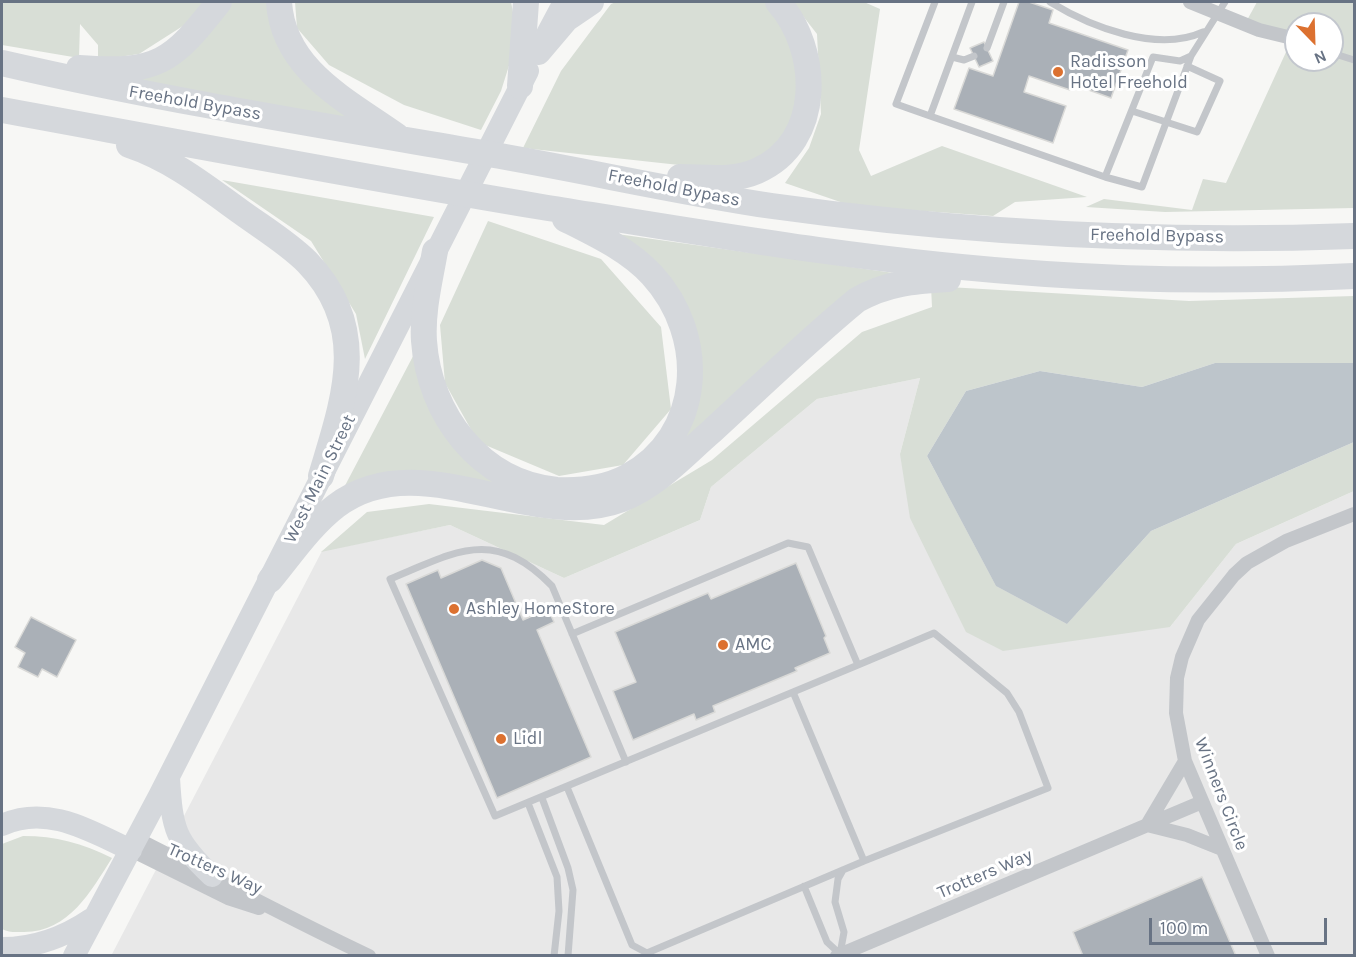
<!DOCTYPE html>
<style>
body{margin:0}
#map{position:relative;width:1356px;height:957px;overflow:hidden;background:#f7f7f5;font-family:Karla,sans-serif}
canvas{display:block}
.frame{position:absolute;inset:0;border:3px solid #687384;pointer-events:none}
.north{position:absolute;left:1284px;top:12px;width:60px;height:60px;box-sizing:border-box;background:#fff;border:2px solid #c3c7ce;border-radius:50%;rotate:157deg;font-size:16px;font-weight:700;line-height:24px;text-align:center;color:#687384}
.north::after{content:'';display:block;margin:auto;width:21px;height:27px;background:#dc7130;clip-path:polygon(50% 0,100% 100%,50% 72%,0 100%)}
.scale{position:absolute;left:1149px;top:918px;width:178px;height:27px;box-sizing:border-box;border:3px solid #687384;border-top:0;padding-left:8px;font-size:18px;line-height:21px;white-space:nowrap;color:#687384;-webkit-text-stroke:4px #fff;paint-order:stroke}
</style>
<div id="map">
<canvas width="1356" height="957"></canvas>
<div class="frame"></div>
<div class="north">N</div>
<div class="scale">100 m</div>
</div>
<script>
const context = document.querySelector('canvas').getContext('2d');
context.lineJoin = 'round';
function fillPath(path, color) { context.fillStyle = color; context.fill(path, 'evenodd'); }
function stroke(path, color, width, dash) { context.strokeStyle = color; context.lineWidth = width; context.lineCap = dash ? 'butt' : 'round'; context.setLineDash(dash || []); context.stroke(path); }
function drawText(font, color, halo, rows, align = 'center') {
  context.font = font + ' Karla,sans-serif'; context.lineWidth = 6; context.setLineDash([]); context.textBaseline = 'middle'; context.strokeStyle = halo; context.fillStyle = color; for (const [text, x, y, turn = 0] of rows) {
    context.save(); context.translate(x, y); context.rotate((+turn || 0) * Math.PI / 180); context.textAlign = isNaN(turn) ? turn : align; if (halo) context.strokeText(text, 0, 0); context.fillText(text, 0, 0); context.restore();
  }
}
fillPath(new Path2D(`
 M920,378L900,454L1170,627L1236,544L1354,491V955L111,956L322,551L450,525L564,578L700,520L711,487L817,399Z`), '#e8e8e8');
fillPath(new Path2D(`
 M2,2H206L186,24L139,54L98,60V45L80,24L79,58L2,45Z
 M231,2H274L354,119L124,80L213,27Z
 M295,2H511L518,37L501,91L481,130L404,105L329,65L297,28Z
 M616,2H765L792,33L804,89L786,139L766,158L716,169L523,148L561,71L611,4Z
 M792,2H864L880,9L859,150L871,176L942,146L1087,197L1015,202L993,216L852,206L785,183L809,148L821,114L817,34Z
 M1257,2H1354V208L1165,212L1086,207L1104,199L1192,210L1203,179L1226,183L1292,39L1246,22ZM1296,24H1332V60H1296Z
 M222,180L434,217L365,359L356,314L311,241Z
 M488,221L601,259L661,327L671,409L623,465L559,476L478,442L445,383L440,325Z
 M610,233L908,275L659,468L685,434L690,317Z
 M931,286L1189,301L1354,296V363H1215L1142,387L1040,371L966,391L927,456L996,586L1067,624L1151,531L1354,442V491L1236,544L1170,627L1003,651L966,632L910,518L900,454L920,378L817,399L711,487L700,520L564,578L450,525L321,552L367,512L429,504L604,525L712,460L862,332L932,307Z
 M421,341L429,402L524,493L466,485L339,497Z
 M23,836C56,836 82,843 112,858C91,891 69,932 24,932C16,932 9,933 2,929V844Z`), '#d8ded6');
fillPath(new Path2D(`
 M1215,363H1354V442L1151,531L1067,624L996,586L927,456L966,391L1040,371L1142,387Z`), '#bdc5cb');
const building = new Path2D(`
 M1019,2H1029L1053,10L1049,23L1128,50L1111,98L1072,84L1070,90L1029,76L1024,92L1066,106L1053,143L954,109L969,68L993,76Z
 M984,42L993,61L979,67L970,48Z
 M482,560L501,568L523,620L548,609L554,622L537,630L591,757L497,798L406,584L438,570L441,578Z
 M796,563L826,636L824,638L830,653L795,668L797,671L713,706L715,712L696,720L694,714L633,740L613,691L636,682L615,632L708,593L711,599Z
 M31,617L76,640L57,677L42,669L38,677L18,667L25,653L15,647Z
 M1202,877L1236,956H1083L1073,932Z`);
fillPath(building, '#aab0b7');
stroke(building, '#d9d9d7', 1.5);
stroke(new Path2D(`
 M972,2L930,116L1105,177L1142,187L1191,56
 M1050,2C1091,27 1157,53 1203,32
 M987,48L1004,2
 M1332,53L1354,60
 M952,57L964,60L974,56
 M1132,111L1197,132L1220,81L1187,66
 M930,116L896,104L935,2
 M1105,177L1153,57L1180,61L1191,56L1225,2
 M572,634L788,543L808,547L858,665L495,816L390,579C456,552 493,526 552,586L626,762
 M858,665L934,633L1007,693L1019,712L1048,788L864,861
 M567,787L632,945L647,953L864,861L793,692
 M542,798L568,868L573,890L568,956
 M528,803L557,877L559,911L554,956
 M804,886L827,942L840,954
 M840,954L844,932L835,902L838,879L843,870`), '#c3c6ca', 7);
stroke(new Path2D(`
 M1190,2L1259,30L1292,38
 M1185,761L1147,825L1187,835L1222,849
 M137,839C215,878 290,919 369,956
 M131,850L228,898L259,908
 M837,956L1202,802
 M1268,956L1185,761L1176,713L1177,678L1182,657L1198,620L1234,575L1247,563L1286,541L1354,514`), '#c3c6ca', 14);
stroke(new Path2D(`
 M547,34L564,2
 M169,778C172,829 175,841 212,876
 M2,825C47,804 90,831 131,850
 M2,948C35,948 63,938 91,919
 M74,956L159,796L528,71`), '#d5d8dc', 22);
stroke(new Path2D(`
 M279,2C283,70 348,101 397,136
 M538,52L566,19L591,2
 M2,63C162,100 325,126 488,154C583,170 677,192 772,206C965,233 1160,243 1354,236
 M79,68C158,74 172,62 219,2
 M520,86L526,2
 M2,110C182,143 362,177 542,207C709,234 876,263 1046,274C1148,281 1252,281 1354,276
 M129,145C171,159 205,186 241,212C263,228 288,243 307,262C371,328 344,399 321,476
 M680,177C706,177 732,182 757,171C824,142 820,49 778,2
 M435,251C430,280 422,311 424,341C429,414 480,483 557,490C581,491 606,488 627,477C704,436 708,336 652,275C629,250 595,234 565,219
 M270,580C290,556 310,526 336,506C420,442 530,534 622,499C658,485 684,455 712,431C760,387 807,341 857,300C887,283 914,281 948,279`), '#d5d8dc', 26);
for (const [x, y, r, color] of [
 [1058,72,6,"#dc7130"],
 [454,609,6,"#dc7130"],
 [723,645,6,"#dc7130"],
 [501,739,6,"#dc7130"]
]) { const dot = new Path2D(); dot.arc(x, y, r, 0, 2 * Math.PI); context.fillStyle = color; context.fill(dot); stroke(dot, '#fff', 2); }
drawText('18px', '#687384', '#fff', [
 ["Radisson",1070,62],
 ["Hotel Freehold",1070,83],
 ["Ashley HomeStore",466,609],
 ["AMC",735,645],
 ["Lidl",513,739]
], 'left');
drawText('18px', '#687384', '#fff', [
 ["Freehold Bypass",195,103,10],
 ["Freehold Bypass",674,188,11],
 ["Freehold Bypass",1157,236,1],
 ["West Main Street",320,479,-64],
 ["Winners Circle",1221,794,69],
 ["Trotters Way",215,869,24],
 ["Trotters Way",985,874,-23]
]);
</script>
